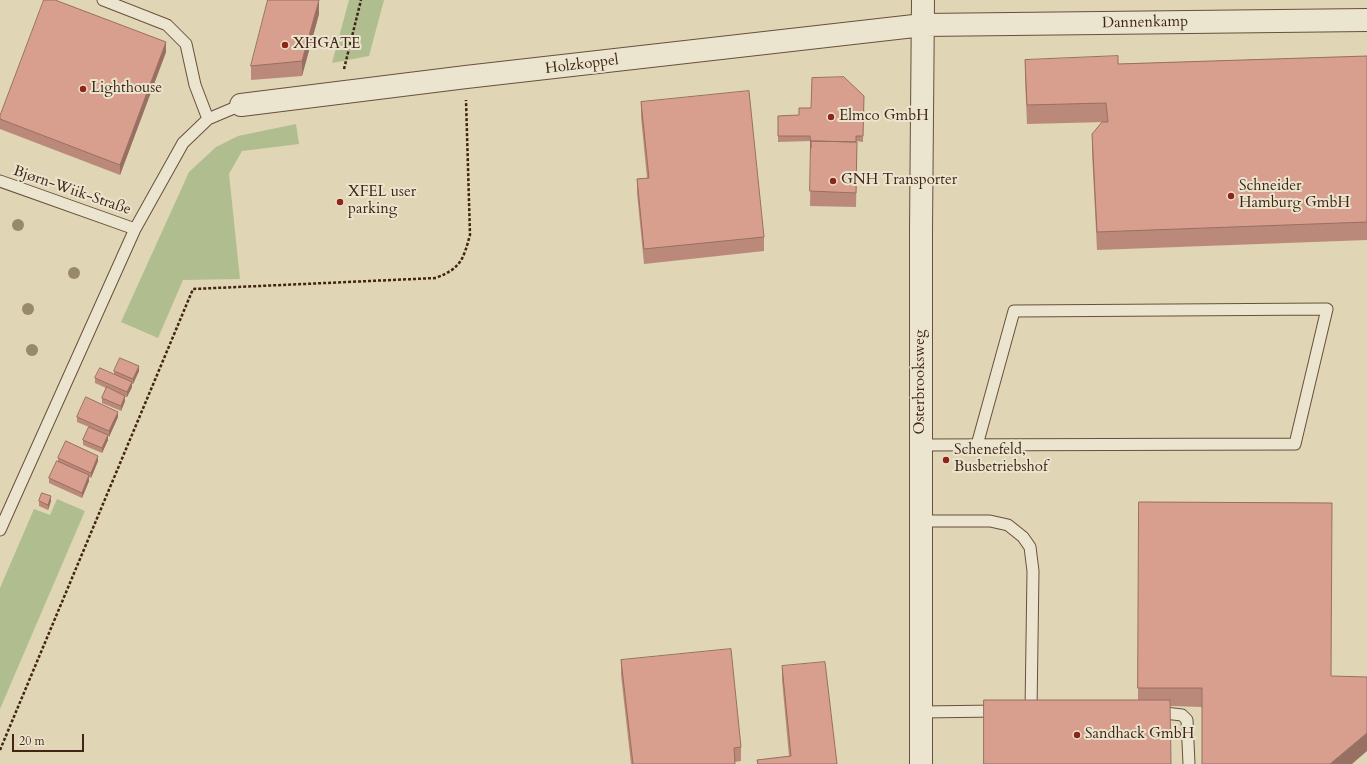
<!DOCTYPE html>
<meta charset="utf-8">
<style>
body{margin:0}
#map{position:relative;width:1367px;height:764px;overflow:hidden;background:#e0d5b4;font-family:Cardo,serif}
canvas{display:block}
.scale{position:absolute;left:12px;top:734px;width:72px;height:18px;box-sizing:border-box;border:2px solid #412414;border-top:0;padding-left:5px;font-size:12px;line-height:14px;white-space:nowrap;color:#412414;-webkit-text-stroke:3px #ebe4ce;paint-order:stroke}
</style>
<div id="map">
<canvas width="1367" height="764"></canvas>
<div class="scale">20 m</div>
</div>
<script>
const context = document.querySelector('canvas').getContext('2d');
context.lineJoin = 'round';
function fillPath(path, color) { context.fillStyle = color; context.fill(path, 'evenodd'); }
function stroke(path, color, width, dash) { context.strokeStyle = color; context.lineWidth = width; context.lineCap = dash ? 'butt' : 'round'; context.setLineDash(dash || []); context.stroke(path); }
function drawText(font, color, halo, rows, align = 'center') {
  context.font = font + ' Cardo,serif'; context.lineWidth = 4; context.setLineDash([]); context.textBaseline = 'middle'; context.strokeStyle = halo; context.fillStyle = color; for (const [text, x, y, turn = 0] of rows) {
    context.save(); context.translate(x, y); context.rotate((+turn || 0) * Math.PI / 180); context.textAlign = isNaN(turn) ? turn : align; if (halo) context.strokeText(text, 0, 0); context.fillText(text, 0, 0); context.restore();
  }
}
fillPath(new Path2D(`
 M349,0H384L369,56L332,63Z
 M296,124L299,144L242,151L229,174L240,279L183,280L158,338L121,322L189,172L216,147L238,136Z
 M57,499L85,511L0,709V588L34,509L50,515Z`), '#b0be8f');
const service = new Path2D(`
 M103,0L167,25L186,44L195,85L208,119
 M0,181L135,229
 M921,445L1295,444L1327,309L1014,311L977,445
 M921,521H990L1008,525L1023,537L1030,547L1033,571L1031,711H1035
 M0,530L135,229L183,143L208,119L241,105
 M921,712L998,711
 M1156,712L1182,715L1187,720L1189,764`);
const minor = new Path2D(`
 M241,105L466,77L923,25L1367,20
 M921,764V230L923,0`);
stroke(service, '#69503c', 13);
stroke(minor, '#69503c', 24);
stroke(new Path2D(`
 M344,69L361,0
 M0,750L193,289L436,278C461,268 463,260 470,235L466,100`), '#412414', 2.5, [3, 2]);
stroke(service, '#ebe4ce', 11);
stroke(minor, '#ebe4ce', 22);
context.fillStyle = '#98896d';
for (const [x, y] of [
 [18,225],
 [74,273],
 [28,309],
 [32,350]
]) { context.beginPath(); context.arc(x, y, 6, 0, 2 * Math.PI); context.fill(); }
fillPath(new Path2D(`
 M319,14L302,76L251,80V66Z
 M166,52L120,175L0,129V119Z
 M1367,56V240L1097,250L1092,152V134L1106,122L1027,124L1025,79V60L1118,64Z
 M864,96L863,142L856,141L857,156L856,207L810,206L811,152L810,141L778,142V116L799,115V108H811Z
 M641,102L764,237V251L644,264L637,193V179L647,178L641,117Z
 M114,371H139L133,384H132V387L127,397H125V401L121,411L102,403V398L106,388L95,383V378L114,374Z
 M77,417H118L109,437L108,436V440L102,453L83,445V440L89,427L77,422Z
 M58,458L98,461L91,478L89,477V481L82,498L49,483V478L58,461Z
 M39,501H51L48,510L39,506Z
 M1139,502L1332,503L1202,707L1170,706L1138,700Z
 M621,660L741,747V761L735,762V764H631L621,675Z
 M782,666L837,764H757V760L789,756L782,680Z`), '#bb897a');
fillPath(new Path2D(`
 M319,0V14L302,76V61Z
 M166,42V52L120,175V165Z
 M139,366V371L133,384V379Z
 M132,382V387L127,397V392Z
 M125,396V401L121,411V406Z
 M118,412V417L109,437V431Z
 M108,435V440L102,453V448Z
 M98,456V461L91,478V473Z
 M89,475V481L82,498V493Z
 M51,496V501L48,510V505Z
 M1367,733V751L1352,764H1330Z`), '#986f63');
const building = new Path2D(`
 M44,0H55L166,42L120,165L0,119V116Z
 M268,0H319L302,61L251,66Z
 M1118,56V64L1367,56V222L1097,232L1092,134L1102,122H1108L1106,103L1027,105L1025,60Z
 M844,77L864,96L863,136H856V142L811,141V148L810,136H778V116L799,115V108H811L812,78Z
 M749,91L764,237L644,249L637,179L649,178L641,102Z
 M811,141L857,142L856,193L810,191Z
 M120,358L139,366L133,379L114,371Z
 M100,368L132,382L127,392L95,378Z
 M107,387L125,396L121,406L102,398Z
 M86,397L118,412L109,431L77,417Z
 M89,427L108,435L102,448L83,440Z
 M66,441L98,456L91,473L58,458Z
 M57,461L89,475L82,493L49,478Z
 M42,493L51,496L48,505L39,501Z
 M1139,502L1332,503L1331,676L1367,677V733L1330,764H1202V688H1138Z
 M731,649L741,747L734,748L735,764H633L621,660Z
 M825,662L837,764H758L757,760L791,756L782,666Z
 M984,700H1170L1171,764H984Z`);
fillPath(building, '#d99f8e');
stroke(building, '#986f63', 1);
for (const [x, y, r, color] of [
 [285,45,4,"#8f2418"],
 [83,89,4,"#8f2418"],
 [831,117,4,"#8f2418"],
 [833,181,4,"#8f2418"],
 [1231,196,4,"#8f2418"],
 [340,202,4,"#8f2418"],
 [946,460,4,"#8f2418"],
 [1077,735,4,"#8f2418"]
]) { const dot = new Path2D(); dot.arc(x, y, r, 0, 2 * Math.PI); context.fillStyle = color; context.fill(dot); stroke(dot, '#ebe4ce', 1.5); }
drawText('15px', '#412414', '#ebe4ce', [
 ["Dannenkamp",1145,23,-1],
 ["Holzkoppel",582,65,-7],
 ["Bjørn-Wiik-Straße",72,191,19],
 ["Osterbrooksweg",921,382,-90]
]);
drawText('15px', '#412414', '#ebe4ce', [
 ["XHGATE",293,45],
 ["Lighthouse",91,89],
 ["Elmco GmbH",839,117],
 ["GNH Transporter",841,181],
 ["Schneider",1239,187],
 ["Hamburg GmbH",1239,204],
 ["XFEL user",348,193],
 ["parking",348,210],
 ["Schenefeld,",954,451],
 ["Busbetriebshof",954,468],
 ["Sandhack GmbH",1085,735]
], 'left');
</script>
